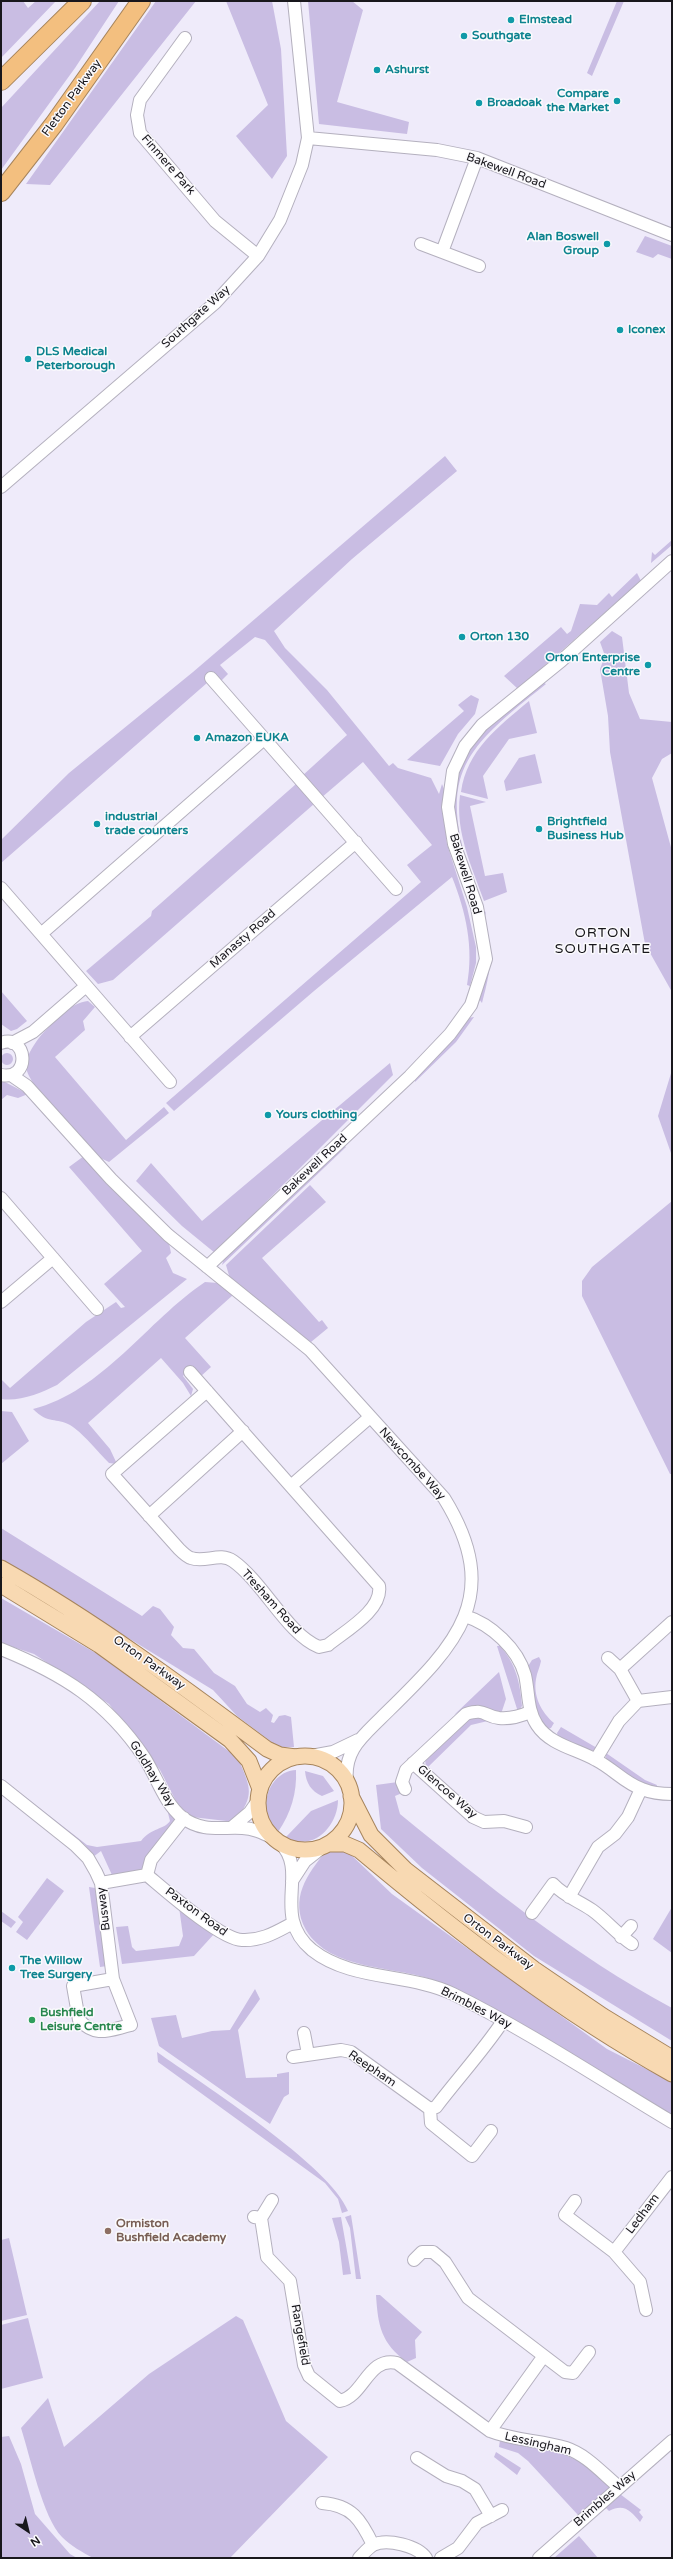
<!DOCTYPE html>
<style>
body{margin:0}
#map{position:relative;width:673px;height:2559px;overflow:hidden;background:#efebfa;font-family:"Varela Round",sans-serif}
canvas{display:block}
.frame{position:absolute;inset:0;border:2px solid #18171c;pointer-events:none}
.north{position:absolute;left:8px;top:2511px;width:40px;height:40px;-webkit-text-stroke:3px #fbfafd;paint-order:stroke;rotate:145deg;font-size:11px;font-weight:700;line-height:16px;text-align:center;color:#18171c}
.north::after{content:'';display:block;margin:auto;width:14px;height:18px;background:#18171c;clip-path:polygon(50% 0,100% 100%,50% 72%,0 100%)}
</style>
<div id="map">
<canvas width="673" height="2559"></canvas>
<div class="frame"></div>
<div class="north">N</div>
</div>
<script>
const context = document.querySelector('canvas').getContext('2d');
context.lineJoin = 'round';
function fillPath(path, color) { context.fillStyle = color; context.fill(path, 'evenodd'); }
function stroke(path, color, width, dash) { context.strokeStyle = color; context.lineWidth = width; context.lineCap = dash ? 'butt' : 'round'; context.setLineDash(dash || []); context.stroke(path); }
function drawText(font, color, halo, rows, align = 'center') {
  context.font = font + ' "Varela Round",sans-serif'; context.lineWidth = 3; context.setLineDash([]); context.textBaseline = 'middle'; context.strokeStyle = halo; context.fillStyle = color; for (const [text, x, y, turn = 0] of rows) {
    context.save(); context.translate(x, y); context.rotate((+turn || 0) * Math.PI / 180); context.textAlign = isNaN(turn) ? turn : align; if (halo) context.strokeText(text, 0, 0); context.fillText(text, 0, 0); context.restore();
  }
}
fillPath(new Path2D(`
 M2,1H23L28,8L36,1H56L1,58Z
 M100,1H119L75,68L1,170V108Z
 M156,1H196L50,185L26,184Z
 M226,1H272L281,49L287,156L272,179L236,136L268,105Z
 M308,1H352L363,10L337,102L409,122L407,134L319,124Z
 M617,1H624L592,76L587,73Z
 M645,236L672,246V259L658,254L653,258L636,252Z
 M445,456L457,471L352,559L274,631L285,648L327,690L389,766L393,763L398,768L431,778L439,794L442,784L444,789L443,809L447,844L467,907L476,947V963L470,986L467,985C474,948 466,912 452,877L314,991L174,1111L166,1103L421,882L407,865L432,845L363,762L321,798L302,776L347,735L265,640L255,637L220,665L228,674L220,682L215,676L1,863V840L69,773L193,672Z
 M672,540V545L651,563L652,552L655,555Z
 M637,573L641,581L518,689L504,676L561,627L567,634L571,631L580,604L597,605L609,593L612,597Z
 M612,631L622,637L629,693L640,719L672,722V753L662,759L652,778L672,851V992L645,944L610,752L608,716L600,669L605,656L600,642Z
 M544,683L546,684C466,748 436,772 472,878L465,870L452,808L458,772L469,750L482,732Z
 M471,695L479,699L475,714L458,734L440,766L407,760L464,711L458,705Z
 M529,701L537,733L509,739L483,776L488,799L461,792C467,750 498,727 529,701Z
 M535,754L542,783L506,791L504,781L519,758Z
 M296,784L314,804L113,980L98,984L86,971L151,916L152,911Z
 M460,795L486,802L470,806L485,876L503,873L507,892L484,901C472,867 455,832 460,795Z
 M486,911C483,922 489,933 490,945C492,965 487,984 482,1003L479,999L482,918Z
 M1,991L27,1021L17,1029L11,1031L1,1024Z
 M88,1001L95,1007L83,1021L85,1030L55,1057L126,1140L164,1107L169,1113L109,1162L98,1157C83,1140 28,1087 26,1067C25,1055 40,1035 48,1028C60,1016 71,1003 88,1001Z
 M474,1017L456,1042L415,1082V1078L458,1033L468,1018Z
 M1 1059a6 6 0 1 1 12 0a6 6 0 1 1-12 0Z
 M390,1063L393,1075L215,1253L182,1226L136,1181L151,1163L202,1221Z
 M672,1070V1156L658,1116Z
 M1,1080L28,1094L18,1098L7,1095L1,1100Z
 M343,1145L346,1147L222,1265L224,1258Z
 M84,1156L123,1199L169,1243L171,1253L166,1258L173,1273L187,1279L57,1385C41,1393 19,1402 1,1399V1379L10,1388L86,1322L116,1302L121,1308L125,1307L104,1284L142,1251L69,1167Z
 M310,1185L326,1202L262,1258L319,1322L322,1320L328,1328L311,1342L304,1339L230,1279L226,1265Z
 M672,1201V1474H670L582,1296V1281L592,1267Z
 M205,1282L218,1283L233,1295L185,1338L211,1367L200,1377L190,1369L183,1376L193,1389L191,1396L183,1383L161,1358L88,1423L110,1449L117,1464L109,1463C98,1452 82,1432 70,1425C56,1417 49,1425 33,1409C102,1392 148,1320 205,1282Z
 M1,1411L12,1412L29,1441L1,1464Z
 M1,1528L142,1616L153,1606L160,1609L174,1627L171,1635L183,1648L194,1649L214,1673L235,1686L247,1704L260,1712L266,1708L273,1715L271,1722L274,1723L279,1716L285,1715L291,1717L294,1747H278L237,1716L213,1690L1,1560Z
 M1,1598L99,1655L238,1758C251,1789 255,1794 235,1822L192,1817L178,1805L160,1770L109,1704L34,1654L1,1643Z
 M497,1646H500C516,1664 520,1682 522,1706L518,1712Z
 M539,1657L541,1661C540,1667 537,1672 536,1679C533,1696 541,1712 554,1723L551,1728L547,1729L535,1712L527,1668L532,1660Z
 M499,1672L506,1699L501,1714L465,1708L454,1715Z
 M475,1716L492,1720L471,1725L426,1769L425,1758L461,1722Z
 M561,1727L597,1748L590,1752L558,1738L557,1733Z
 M606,1753L645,1780L657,1785L656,1789L641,1783L609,1763L606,1758Z
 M296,1770C297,1793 291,1813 278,1832C256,1814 266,1772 296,1770Z
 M305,1771L323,1776L334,1791L322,1796C311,1791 306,1783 305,1771Z
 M1,1778L87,1845L97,1847L141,1841C152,1827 164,1830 170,1821L167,1809L177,1816L175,1826L146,1869L112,1875L101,1851L93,1857L85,1845L1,1782Z
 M398,1782L402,1793L395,1796L400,1814C486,1884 573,1955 672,2008V2041L534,1956L422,1868L381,1829L376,1785Z
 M338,1800C338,1826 313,1853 286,1837L311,1811Z
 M327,1850L348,1852L392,1894L607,2049L672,2082V2118C595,2070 518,2015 433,1980C397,1966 330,1971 306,1930C289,1899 307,1874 327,1850Z
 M47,1878L64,1891L27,1940L16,1932L23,1922L18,1917Z
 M89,1887L95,1888L107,1966L100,1967Z
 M179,1907L215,1933L194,1956L122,1964L116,1927L128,1926L132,1947L136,1951L179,1946L183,1936Z
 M672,1907V1953L653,1939Z
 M1,1911L16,1922L11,1928L1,1921Z
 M255,1989L260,1999L238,2030L246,2078L277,2077V2074L289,2072V2094L284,2097L270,2124L159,2046L151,2018L176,2015L182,2038L212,2031L230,2030Z
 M157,2052C201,2083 331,2166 348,2211L342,2213L338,2199L325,2183L158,2062Z
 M351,2215L361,2279H356L350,2228L345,2217Z
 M341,2217L351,2274L343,2275L339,2242L332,2218Z
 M9,2238L27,2315L1,2321V2240Z
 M376,2295H380L422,2332L415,2340L416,2358L407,2362C381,2343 378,2326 376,2295Z
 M236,2316L243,2320L286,2421L328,2457L230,2558H93C82,2552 71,2546 62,2537C43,2518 30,2456 21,2428L48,2398L64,2447L149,2374Z
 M28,2318L43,2378L1,2389V2325Z
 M9,2436L21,2464L35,2514L70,2554L77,2558H1V2437Z
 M500,2440L556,2451L581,2462L611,2488L578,2515L528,2461L518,2453L499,2447Z
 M496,2452L521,2468L517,2475L494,2457Z
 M620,2494L641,2510L639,2512L643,2517L640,2522C631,2511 624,2503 609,2511L605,2507Z
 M579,2536L598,2558H554Z`), '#c9bde3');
const minor = new Path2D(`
 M185,38L140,100L137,115L140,133L215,221L258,256
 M308,138L437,150L477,158L672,235
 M421,244L479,266
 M442,252L477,158
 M1,487L215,303L258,256L280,220L302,165L308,138L294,1
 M211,678L396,889
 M1,888L170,1082
 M41,934L264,739
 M130,1037L356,842
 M1,1043C27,1033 32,1081 1,1075
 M12,1043L33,1032L86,986
 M11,1075L27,1086L111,1179L168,1235L310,1350L444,1498C507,1600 452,1648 381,1718C361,1738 344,1751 347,1781
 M1,1198L97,1309
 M207,1267L410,1076L450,1034L471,1005L486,959L477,907L454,844L448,807L453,771L465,746L482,725L561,661L672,561
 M1,1302L53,1258
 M190,1372L379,1586C383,1610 345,1631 328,1645L319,1647C288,1635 263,1582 233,1561C220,1552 205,1563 191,1558C187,1557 182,1552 179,1549L112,1474L207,1391
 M292,1485L370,1417
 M149,1516L243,1431
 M465,1616C491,1624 518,1649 525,1675C529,1692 527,1710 537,1725C550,1745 577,1749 596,1760C612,1768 626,1784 642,1789C652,1793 662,1794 672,1794
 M1,1649C63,1674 106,1701 144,1757C157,1777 164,1803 183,1818C202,1832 220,1827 242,1828C253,1828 263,1833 273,1838
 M608,1658L620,1669
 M638,1701L620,1669L672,1622
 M311,1756L333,1752L358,1740
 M596,1759L619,1721L638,1701L672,1697
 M413,1763L473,1817L484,1822L504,1821L526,1827
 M1,1786L75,1845L88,1858L96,1872L101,1883L113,1979L131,2025C109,2030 96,2038 79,2020L73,1986L113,1979
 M405,1789L402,1782L406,1770L466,1714C486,1708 483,1716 499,1718C510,1719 521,1716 530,1712
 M231,1828L250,1812L257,1802
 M280,1843C310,1872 270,1915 312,1950C351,1981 409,1973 453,1994C528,2031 600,2079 672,2122
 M147,1875L151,1860L184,1818
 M292,1881L305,1861L324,1846
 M101,1883L147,1875C165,1890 220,1939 242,1940C262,1941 276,1932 293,1923
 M569,1897L598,1847L615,1834L628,1817L641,1789
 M532,1913L553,1884C564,1896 579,1901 592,1910C606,1920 617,1934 632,1944
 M621,1937L631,1926
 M304,2033L308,2054
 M293,2057L341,2050L351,2052L430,2109
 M491,2131L472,2156L431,2123L430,2109L436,2107C458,2078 483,2051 503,2021
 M575,2201L565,2215L614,2252L672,2177
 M254,2217L261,2218L272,2200
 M261,2218L267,2257L290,2281L304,2365L309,2376L340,2401C364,2396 368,2356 397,2363L490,2431C515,2441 541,2440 566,2448C587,2455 602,2473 619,2487
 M614,2252L640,2282L646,2310
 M414,2260L422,2252H433L445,2262L468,2298L565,2372L573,2373L589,2352
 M490,2431L543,2357
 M417,2458L446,2476L462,2481L475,2489L491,2516
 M322,2503C352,2505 361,2520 373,2545
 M359,2558C363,2554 368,2548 373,2545C387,2538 418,2546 426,2558
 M441,2558L458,2548L477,2523L502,2510
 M539,2558L672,2441`);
const major = new Path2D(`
 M1,1568C95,1621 181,1685 267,1749L280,1755L296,1757
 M1,1585L99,1645L230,1740L249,1761L260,1789
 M258 1803a47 47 0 1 1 94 0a47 47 0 1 1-94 0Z
 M351,1796L371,1835L406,1870L534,1969L603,2016L672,2058
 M328,1844H345L359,1850C457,1932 560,2012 672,2074`);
const highway = new Path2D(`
 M1,81L82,1
 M1,192L54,124L141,1`);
stroke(minor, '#b4b0be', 14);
stroke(major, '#a6845c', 17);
stroke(highway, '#a6845c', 20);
stroke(minor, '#fff', 12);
stroke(major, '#f8d9b2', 15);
stroke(highway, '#f3bf7f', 18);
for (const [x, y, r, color] of [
 [511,20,4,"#0f9aa8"],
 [464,36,4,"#0f9aa8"],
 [377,70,4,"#0f9aa8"],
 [617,101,4,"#0f9aa8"],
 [479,103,4,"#0f9aa8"],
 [607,244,4,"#0f9aa8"],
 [620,330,4,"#0f9aa8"],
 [28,359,4,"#0f9aa8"],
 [462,637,4,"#0f9aa8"],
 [648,665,4,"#0f9aa8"],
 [197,738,4,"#0f9aa8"],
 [97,824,4,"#0f9aa8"],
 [539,829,4,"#0f9aa8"],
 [268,1115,4,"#0f9aa8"],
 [12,1968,4,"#0f9aa8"],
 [32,2020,4,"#2e9e5b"],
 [108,2231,4,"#8d6e63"]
]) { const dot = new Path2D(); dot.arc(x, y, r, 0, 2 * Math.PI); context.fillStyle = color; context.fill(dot); stroke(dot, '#fbfafd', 1.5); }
drawText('bold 12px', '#0d838f', '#fbfafd', [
 ["Elmstead",519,20],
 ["Southgate",472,36],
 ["Ashurst",385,70],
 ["Compare",609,94,"right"],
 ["the Market",609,108,"right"],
 ["Broadoak",487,103],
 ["Alan Boswell",599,237,"right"],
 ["Group",599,251,"right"],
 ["Iconex",628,330],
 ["DLS Medical",36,352],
 ["Peterborough",36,366],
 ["Orton 130",470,637],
 ["Orton Enterprise",640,658,"right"],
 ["Centre",640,672,"right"],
 ["Amazon EUKA",205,738],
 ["industrial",105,817],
 ["trade counters",105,831],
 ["Brightfield",547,822],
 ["Business Hub",547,836],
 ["Yours clothing",276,1115],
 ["The Willow",20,1961],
 ["Tree Surgery",20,1975]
], 'left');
drawText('12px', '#18171c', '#fbfafd', [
 ["Fletton Parkway",72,98,-54],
 ["Finmere Park",168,165,49],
 ["Bakewell Road",506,171,20],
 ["Southgate Way",196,317,-42],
 ["Bakewell Road",465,874,73],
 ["Manasty Road",243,939,-41],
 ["Bakewell Road",315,1165,-43],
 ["Newcombe Way",412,1464,48],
 ["Tresham Road",271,1602,48],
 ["Orton Parkway",149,1663,35],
 ["Goldhay Way",152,1774,58],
 ["Glencoe Way",447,1792,41],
 ["Busway",104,1909,-97],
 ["Paxton Road",196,1912,36],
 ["Orton Parkway",498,1942,37],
 ["Brimbles Way",476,2008,27],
 ["Reepham",372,2069,34],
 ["Ledham",643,2214,-53],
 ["Rangefield",300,2335,80],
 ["Lessingham",538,2444,13],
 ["Brimbles Way",605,2499,-41]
]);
drawText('bold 12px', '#27864d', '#fbfafd', [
 ["Bushfield",40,2013],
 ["Leisure Centre",40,2027]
], 'left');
drawText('bold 12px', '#785e54', '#fbfafd', [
 ["Ormiston",116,2224],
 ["Bushfield Academy",116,2238]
], 'left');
context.letterSpacing = '1px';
drawText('14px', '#18171c', '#fbfafd', [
 ["ORTON",603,933],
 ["SOUTHGATE",603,949]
]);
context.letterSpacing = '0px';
</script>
